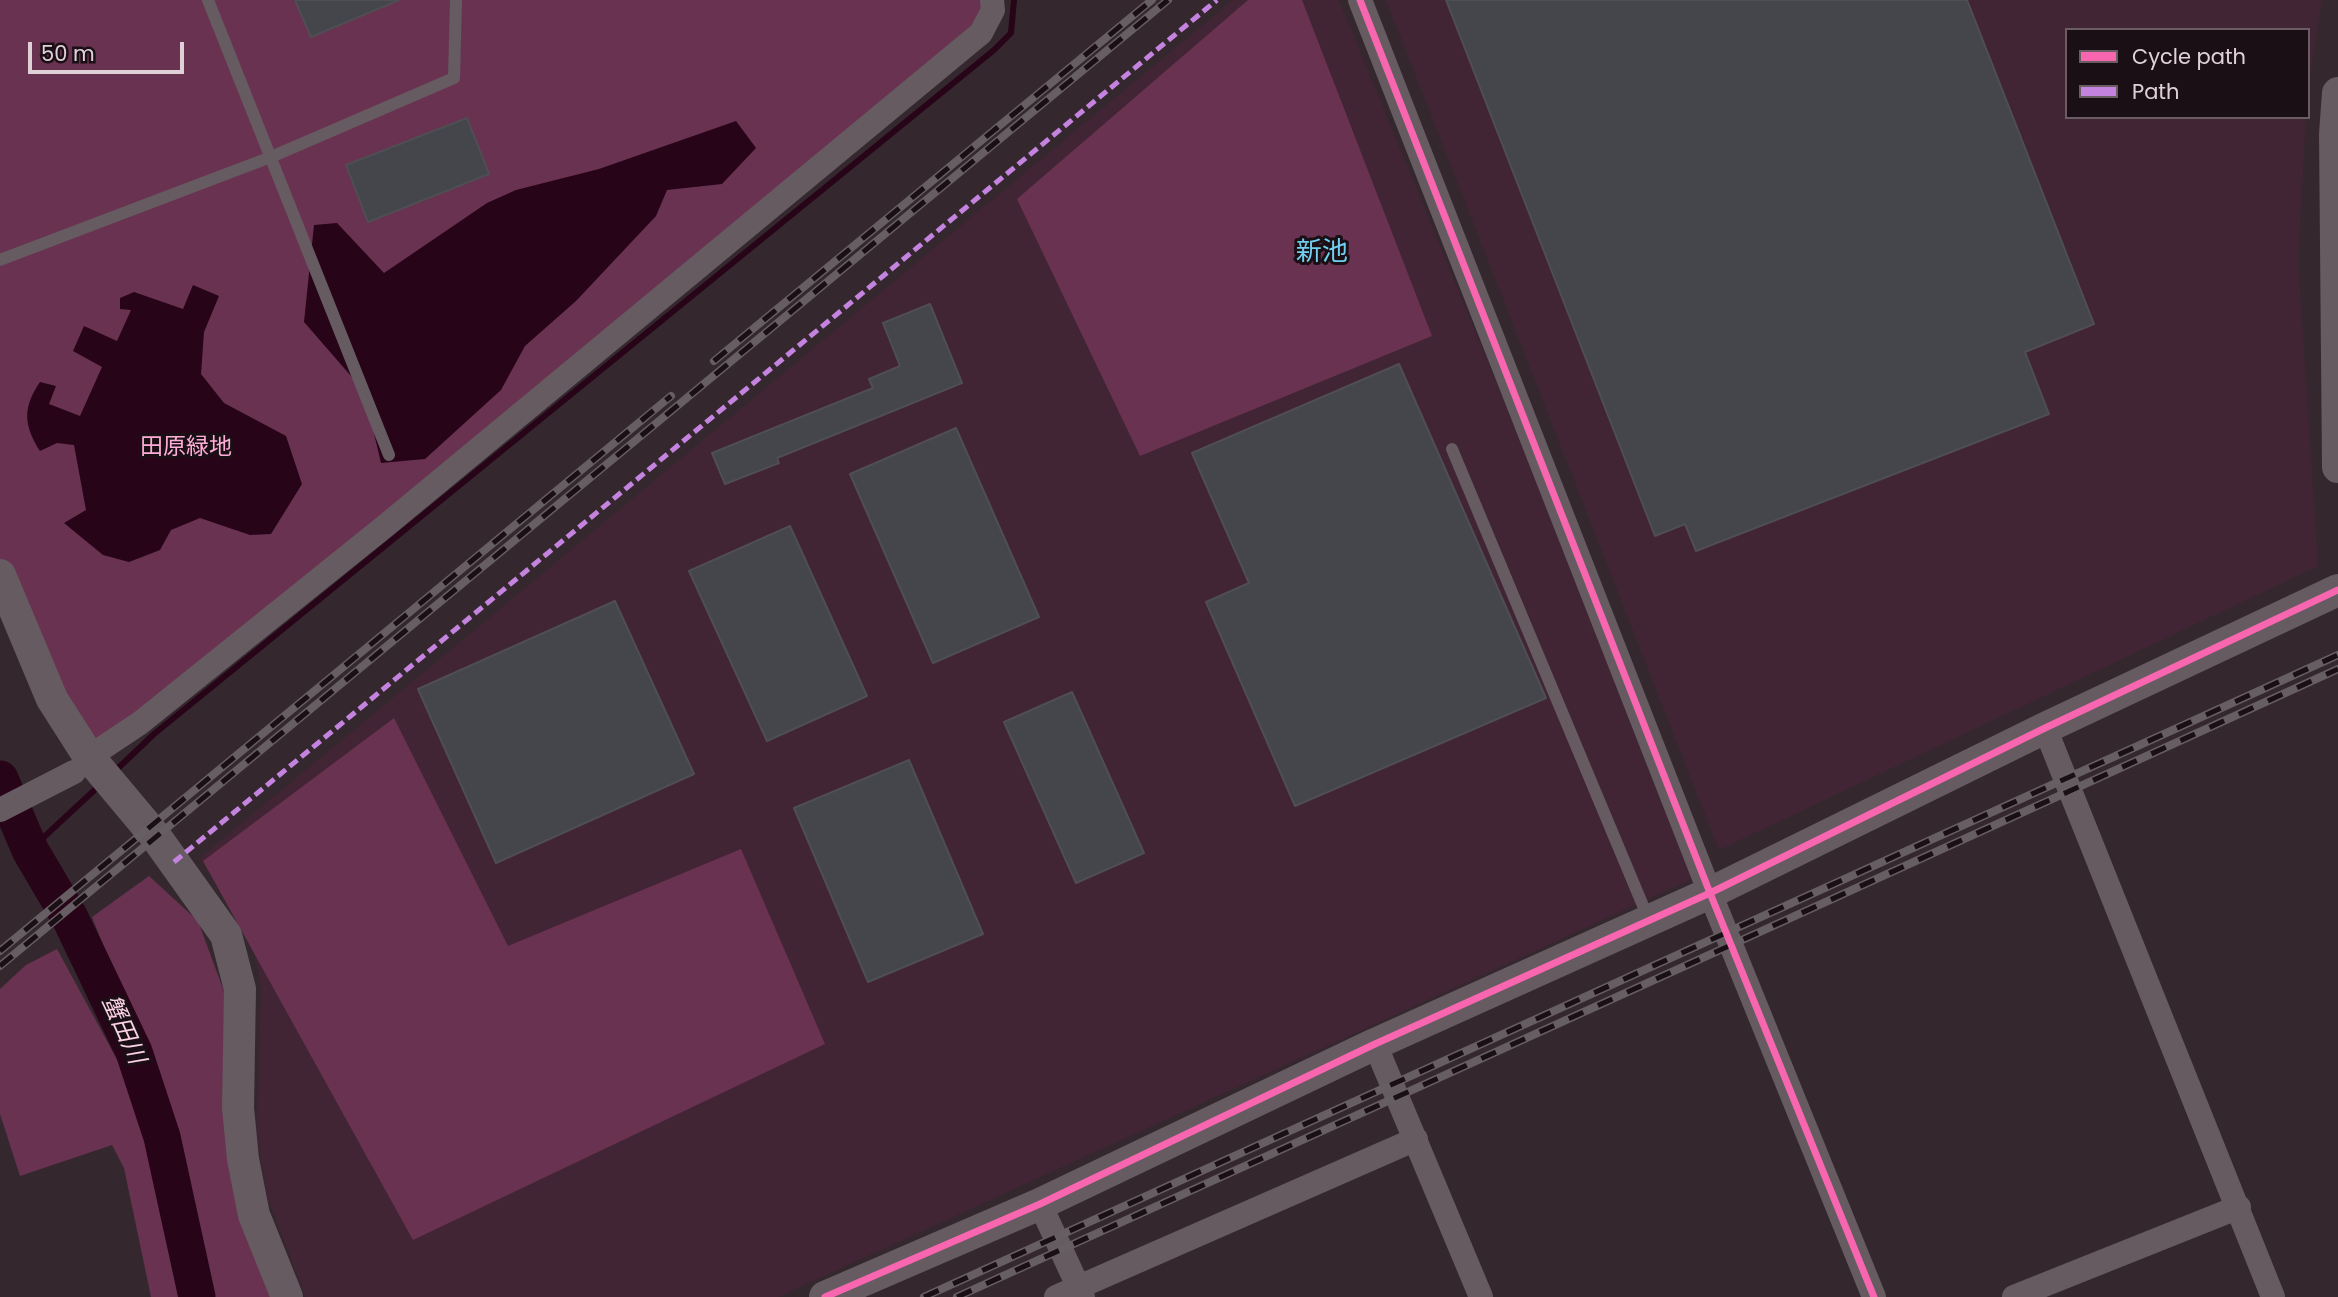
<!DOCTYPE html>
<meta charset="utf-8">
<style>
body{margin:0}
#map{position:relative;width:2338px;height:1297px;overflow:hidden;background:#34282e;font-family:Poppins,sans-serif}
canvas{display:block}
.legend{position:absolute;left:2065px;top:28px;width:245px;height:91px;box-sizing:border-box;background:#1a0f15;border:2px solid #695c63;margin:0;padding:9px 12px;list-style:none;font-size:21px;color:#e0d0d8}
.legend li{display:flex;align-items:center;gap:14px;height:35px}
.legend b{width:35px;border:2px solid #695c63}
.scale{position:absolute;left:28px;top:42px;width:156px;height:32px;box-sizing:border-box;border:4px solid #e0d0d8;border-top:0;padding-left:9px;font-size:21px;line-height:24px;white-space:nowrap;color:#e0d0d8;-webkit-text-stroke:5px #1a0f15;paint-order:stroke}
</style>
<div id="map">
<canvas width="2338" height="1297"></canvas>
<ul class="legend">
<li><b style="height:9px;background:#f766af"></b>Cycle path</li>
<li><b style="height:9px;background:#c483df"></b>Path</li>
</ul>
<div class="scale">50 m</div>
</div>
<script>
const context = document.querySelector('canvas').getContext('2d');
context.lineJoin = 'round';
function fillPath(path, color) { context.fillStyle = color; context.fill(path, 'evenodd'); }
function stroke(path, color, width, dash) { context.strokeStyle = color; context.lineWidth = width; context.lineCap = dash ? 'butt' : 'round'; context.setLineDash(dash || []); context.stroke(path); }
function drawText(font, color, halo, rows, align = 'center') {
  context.font = font + ' Poppins,"Noto Sans JP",sans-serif'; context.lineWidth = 6; context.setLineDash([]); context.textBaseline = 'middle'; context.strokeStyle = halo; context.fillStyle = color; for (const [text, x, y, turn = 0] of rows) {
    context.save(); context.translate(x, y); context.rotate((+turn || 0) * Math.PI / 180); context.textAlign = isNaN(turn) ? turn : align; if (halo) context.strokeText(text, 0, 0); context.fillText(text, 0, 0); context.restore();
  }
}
fillPath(new Path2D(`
 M1233,0H1339L1694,864L1690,880L778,1297H306L268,1199L257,1134L261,985L251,936L200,858Z
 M1386,0H2322L2308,84V30H2067V117H2306L2298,260L2318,566L1719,850Z`), '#412534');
fillPath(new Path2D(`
 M0,0H990L989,18L89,757L0,575Z
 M1248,0H1302L1432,336L1140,456L1017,199Z
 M394,718L508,946L741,849L825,1044L413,1240L203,861Z
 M149,876L198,921L239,1032L251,1198L290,1297H215L175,1125L92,917Z
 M57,949L139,1100L185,1297H151L124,1168L112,1145L20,1176L0,1114V989L26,965Z`), '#6a3251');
fillPath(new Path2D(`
 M736,121L756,148L722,184L667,190L656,216L576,301L525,346L501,390L425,459L381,463L364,391L304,322L314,225L337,223L384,273L487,203L516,190L599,169Z
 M193,285L219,296L204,332L201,374L224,403L286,436L302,484L271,534L250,535L200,518L171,530L160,550L129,562L103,555L64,523L86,510L74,445L57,443L40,451C24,426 22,408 40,382L56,386L49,404L80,416L102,367L73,351L84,326L117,341L131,310L120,309V298L134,292L183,309Z`), '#270418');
stroke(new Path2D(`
 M114,772L154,734L994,50L1011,33L1014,0
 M30,850L101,784`), '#270418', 6);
stroke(new Path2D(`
 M0,779L30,850L70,918L134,1052L162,1137L197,1297`), '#270418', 37);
const building = new Path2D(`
 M295,0H399L311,37Z
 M1446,0H1967L2094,324L2025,352L2049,414L1696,551L1685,524L1655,536Z
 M467,118L489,174L368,222L346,165Z
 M930,304L962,383L777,458L779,463L725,484L712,453L873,388L869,379L900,366L883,323Z
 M1399,364L1546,698L1295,806L1206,602L1249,583L1192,453Z
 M956,428L1039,617L933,663L850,474Z
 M790,526L867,696L767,741L689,571Z
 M615,601L694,774L496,863L418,689Z
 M1072,692L1144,853L1076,883L1004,722Z
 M909,760L983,934L868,982L794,808Z`);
fillPath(building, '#44464c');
stroke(building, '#4e4e53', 2);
stroke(new Path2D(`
 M208,0L389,455
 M0,260L271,157L454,78L456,0
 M1452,449L1649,920`), '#655b60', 12);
stroke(new Path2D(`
 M1360,0L1710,893L1874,1297
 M2045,728L2273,1297
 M89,757L140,723L384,527L981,33L993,10L992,0
 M0,810L74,772
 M1375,1044L1481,1297
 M1040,1204L1083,1297
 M1056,1297L1416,1139
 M2014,1297L2239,1207`), '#655b60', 24);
stroke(new Path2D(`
 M2338,93L2335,134L2338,467
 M0,575L52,699L89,757L156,837L226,935L240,989L238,1108L243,1159L254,1215L287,1297
 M825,1297L1040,1204L1375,1044L1710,893L2045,728L2338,590`), '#655b60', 32);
const rail = new Path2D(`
 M714,361L1152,0
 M0,951L671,396
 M0,966L1168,0
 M924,1297L2338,655
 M957,1297L2338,669`);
stroke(rail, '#675e63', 8);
stroke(rail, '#1a0f15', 5, [16]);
stroke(new Path2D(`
 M174,862L1217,0`), '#c483df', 5, [10, 5]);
stroke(new Path2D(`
 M1360,0L1710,893L1874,1297
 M825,1297L1040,1204L1375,1044L1710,893L2045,728L2338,590`), '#f766af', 7);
drawText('23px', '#feadd6', '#1a0f15', [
 ["田原緑地",186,448]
]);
drawText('italic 24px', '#fbd1e5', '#1a0f15', [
 ["蟹田川",122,1030,66]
]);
drawText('26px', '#71cfef', '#1a0f15', [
 ["新池",1322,253]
]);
</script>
